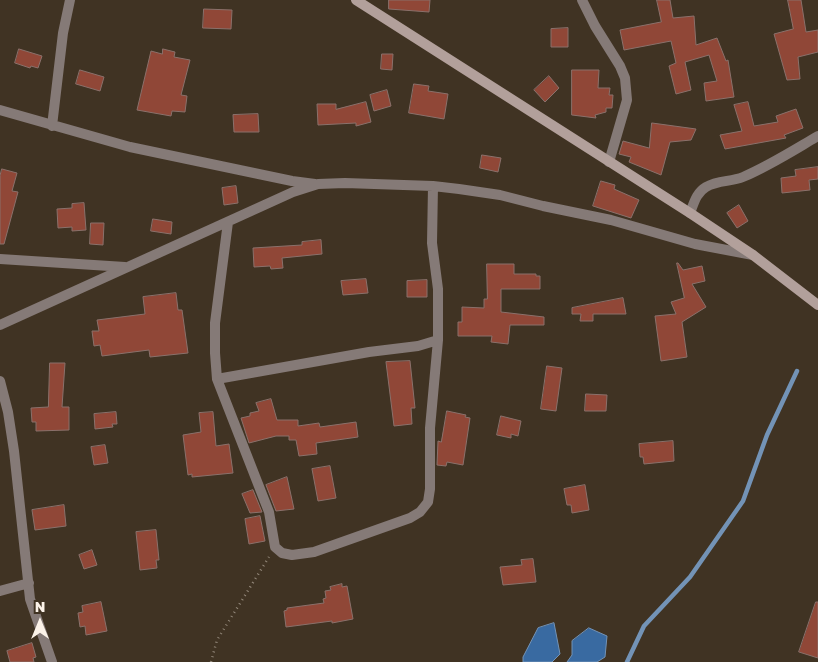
<!DOCTYPE html>
<style>
body{margin:0}
#map{position:relative;width:818px;height:662px;overflow:hidden;background:#403323;font-family:"Golos Text",sans-serif}
canvas{display:block}
.north{position:absolute;left:15px;top:597px;width:50px;height:50px;-webkit-text-stroke:4px #403323;paint-order:stroke;rotate:0deg;font-size:14px;font-weight:700;line-height:20px;text-align:center;color:#fbf2e8}
.north::after{content:'';display:block;margin:auto;width:18px;height:22px;background:#fbf2e8;clip-path:polygon(50% 0,100% 100%,50% 72%,0 100%)}
</style>
<div id="map">
<canvas width="818" height="662"></canvas>
<div class="north">N</div>
</div>
<script>
const context = document.querySelector('canvas').getContext('2d');
context.lineJoin = 'round';
function fillPath(path, color) { context.fillStyle = color; context.fill(path, 'evenodd'); }
function stroke(path, color, width, dash) { context.strokeStyle = color; context.lineWidth = width; context.lineCap = dash ? 'butt' : 'round'; context.setLineDash(dash || []); context.stroke(path); }
const water = new Path2D(`
 M554,623L560,654L552,662H523V657L538,628Z
 M589,628L607,636L605,657L597,662H567L572,655V641Z`);
fillPath(water, '#396aa1');
stroke(water, '#7393b6', 1);
stroke(new Path2D(`
 M627,662L644,626L690,577L743,501L767,435L797,371`), '#7393b6', 4.5);
const building = new Path2D(`
 M389,0H430L429,12L389,9Z
 M657,0H670L673,18L694,16L696,45L717,38L726,61L728,60L734,97L706,101L704,83L717,81L709,55L685,62L691,90L676,94L669,66L676,63L671,41L624,50L620,30L661,22Z
 M788,0H801L806,32L818,30V52L798,57L800,79L787,80L774,34L793,29Z
 M204,9L232,10L231,29L203,28Z
 M568,28V47H551V29Z
 M19,49L42,56L38,68L31,66L30,68L15,63Z
 M163,49L175,52L174,57L190,60L181,95L187,96L185,112L172,111L171,116L137,110L151,51L162,54Z
 M382,54H393L392,70L381,69Z
 M80,70L104,77L100,91L76,84Z
 M572,70H599L598,88H610L609,95H613L612,108H606V112L595,115L596,118L572,115Z
 M549,76L559,88L545,102L534,90Z
 M414,84L429,86L428,91L448,94L444,119L409,113Z
 M387,90L391,106L374,111L370,95Z
 M366,102L371,122L356,126V123L318,125L317,104H336V109Z
 M748,102L754,126L778,122L776,116L796,109L803,128L784,135L786,138L725,149L720,135L742,131L734,105Z
 M258,114L259,132H234L233,115Z
 M652,123L696,129L691,140L670,142L661,175L629,162L631,157L619,154L623,141L649,148Z
 M482,155L501,158L498,172L480,168Z
 M818,167V179L809,180L810,190L782,193L781,178L796,176L795,170Z
 M2,169L17,173L12,191L18,192L4,244H0V176Z
 M601,181L615,185L614,189L639,200L631,218L593,206Z
 M236,186L238,203L224,205L222,188Z
 M84,203L86,230L72,231V227L58,228L57,209L72,208V204Z
 M739,205L748,221L737,228L727,213Z
 M153,219L172,222L171,234L151,231Z
 M91,223H104L103,245L90,244Z
 M321,240L322,254L282,258L283,268L271,269L270,266L254,267L253,248L302,245V242Z
 M677,263H678L683,270L702,266L705,281L692,284L706,307L682,322L687,357L661,361L655,316L676,314L671,302L684,298Z
 M487,264H514V274H536V276H540V289H501V312L544,317V325H510L508,344L491,342L492,336H458V322H462V307L484,308V299H487Z
 M366,279L368,293L343,295L341,281Z
 M427,280V297H407V281Z
 M176,293L178,310H182L188,353L150,357L149,350L102,356L100,345L94,346L92,331H99L97,320L145,314L143,297Z
 M623,298L626,314H593V321H580L581,314H572V308Z
 M410,361L415,408H411L412,424L394,426L386,362Z
 M50,363H65L62,407H69V430L36,431V422H32L31,408L48,407Z
 M547,366L562,368L556,411L541,409Z
 M586,394L607,395L606,411H585Z
 M271,399L277,420H298V426L319,423L320,427L356,422L358,437L316,443L317,454L299,456L296,440H289V436H276L249,443L241,418L250,416V413L259,411L256,403Z
 M447,411L466,415L465,417L470,418L463,465L447,462L446,466L437,465L438,441L441,442Z
 M116,412L117,424H112L113,427L95,429L94,414Z
 M213,412L216,446L229,444L233,473L192,477V474L188,475L183,435L201,432L199,413Z
 M501,416L521,421L518,436L511,434V438L497,435Z
 M673,441L674,461L644,464L643,457H640L639,444Z
 M105,445L108,463L94,465L91,447Z
 M330,466L336,498L318,501L312,469Z
 M287,477L294,509L276,511L266,485Z
 M585,485L589,510L572,513L571,505H567L564,489Z
 M253,490L262,512L250,513L242,494Z
 M64,505L66,526L35,530L32,510Z
 M260,516L265,541L249,544L245,519Z
 M156,530L159,560H156L157,568L140,570L136,532Z
 M92,550L97,565L84,569L79,555Z
 M533,559L536,582L503,585L500,567L522,565L521,560Z
 M342,584V587L347,586L353,619L332,623V621L286,627L284,611L287,610V608L324,603L323,599L326,598L325,591L331,590L330,587Z
 M101,602L107,631L86,635L85,626L80,627L78,613L83,612L82,606Z
 M816,602H818V658L799,652Z
 M32,643L36,657L33,658L34,662H10L7,651Z`);
fillPath(building, '#904737');
stroke(building, '#8a716b', 1);
stroke(new Path2D(`
 M211,662L217,640L269,557`), '#94897b', 2.5, [1, 4]);
stroke(new Path2D(`
 M582,0L595,26L620,66L625,78L627,100L609,162
 M0,110L130,147L292,181L315,184
 M52,126L63,33L70,0
 M690,213C694,203 696,193 706,187C718,180 731,182 743,177C769,166 794,150 818,136
 M228,222L215,323V353L217,379L269,512L275,547L282,553L292,555L314,552L410,518L420,512L428,502L430,489V428L438,340V289L432,243L433,186
 M0,259L125,267
 M0,325L293,192L318,184L345,183L433,186L459,189L500,195L543,206L611,220L695,244L753,255
 M217,379L369,352L418,346L438,340
 M0,381L8,412L14,451L30,599L52,662
 M0,591L29,583`), '#857a77', 10);
stroke(new Path2D(`
 M356,0L690,213L753,255L818,305`), '#b2a09b', 10);
</script>
